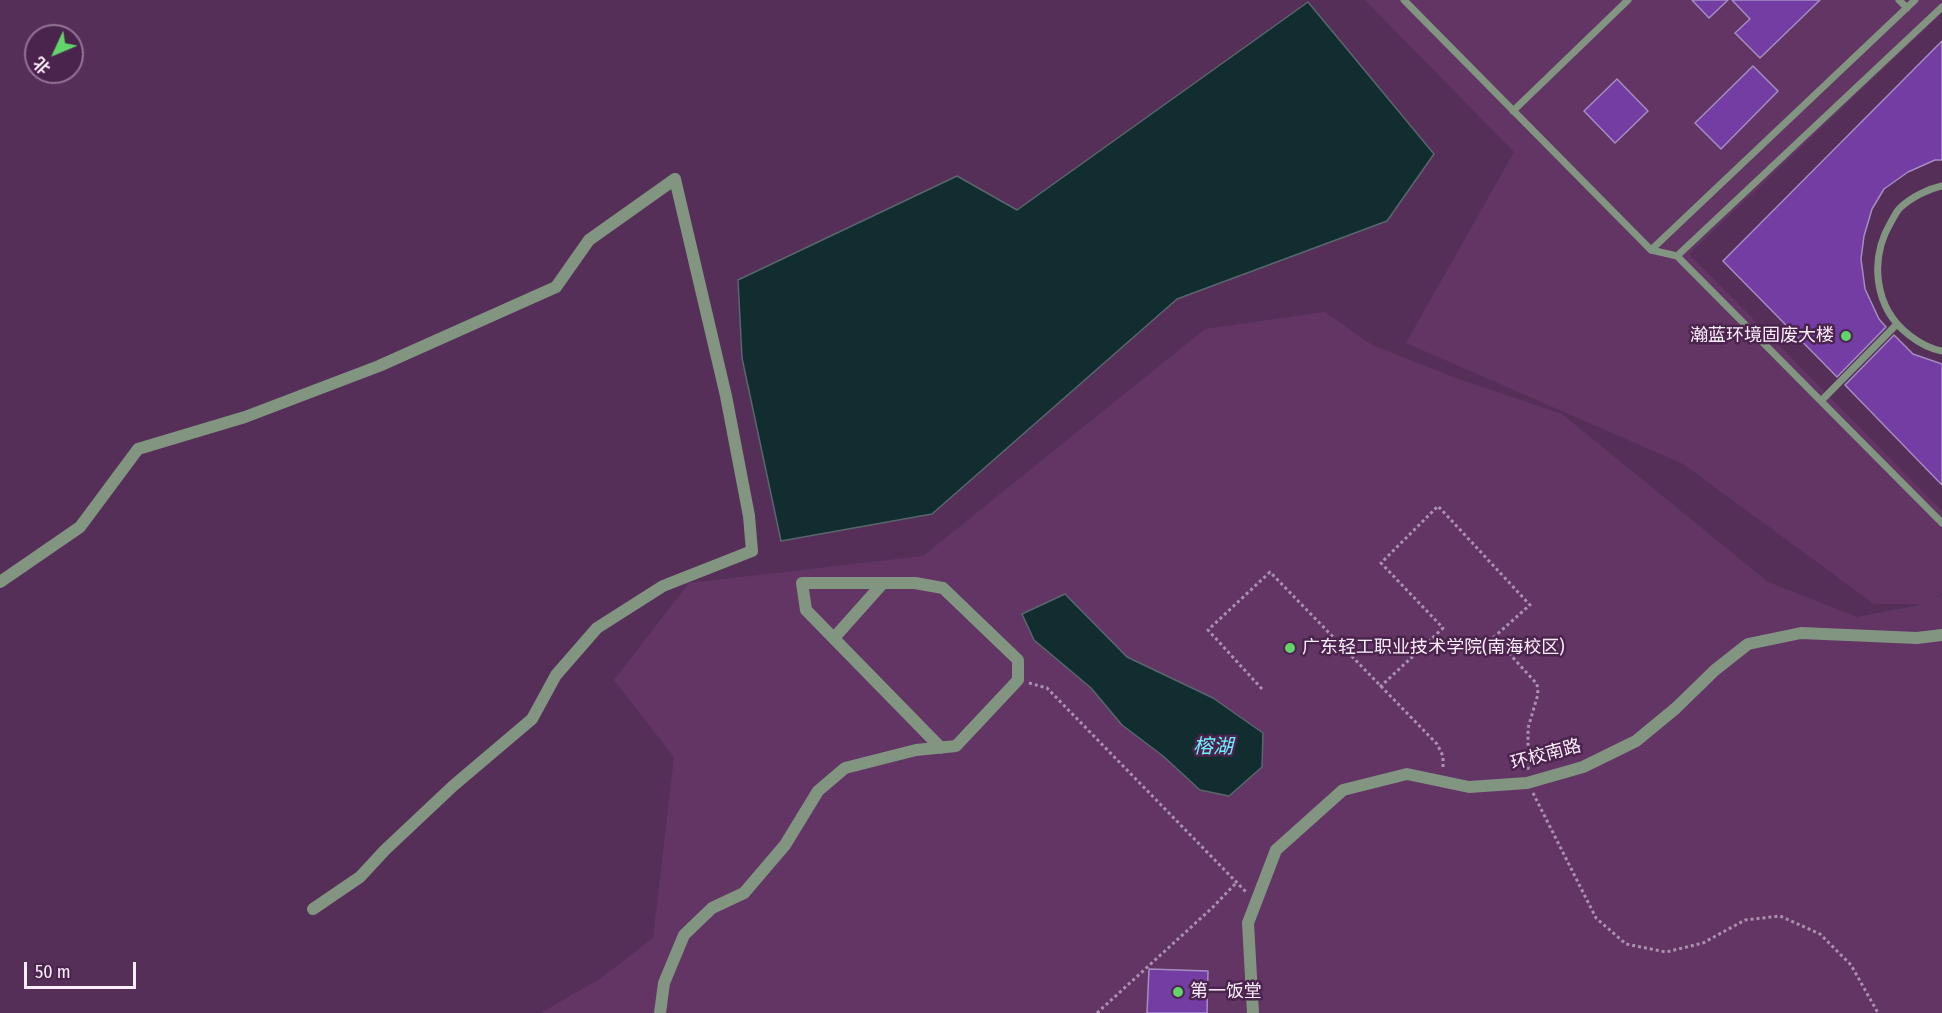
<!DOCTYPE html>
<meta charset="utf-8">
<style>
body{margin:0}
#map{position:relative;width:1942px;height:1013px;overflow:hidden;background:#562f59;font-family:"Fira Sans Condensed","Noto Sans SC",sans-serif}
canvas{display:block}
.north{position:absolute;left:24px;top:24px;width:60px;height:60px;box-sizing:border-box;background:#4b244d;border:2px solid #927493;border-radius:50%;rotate:226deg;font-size:16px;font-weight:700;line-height:24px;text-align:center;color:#fcedfc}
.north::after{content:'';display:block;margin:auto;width:21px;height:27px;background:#61d46a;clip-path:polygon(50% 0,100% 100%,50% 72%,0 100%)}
.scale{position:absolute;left:24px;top:962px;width:112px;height:27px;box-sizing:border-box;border:3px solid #fcedfc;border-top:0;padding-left:8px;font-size:18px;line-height:21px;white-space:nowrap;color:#fcedfc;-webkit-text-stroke:4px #4b244d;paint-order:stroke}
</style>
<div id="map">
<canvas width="1942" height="1013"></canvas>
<div class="north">北</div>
<div class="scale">50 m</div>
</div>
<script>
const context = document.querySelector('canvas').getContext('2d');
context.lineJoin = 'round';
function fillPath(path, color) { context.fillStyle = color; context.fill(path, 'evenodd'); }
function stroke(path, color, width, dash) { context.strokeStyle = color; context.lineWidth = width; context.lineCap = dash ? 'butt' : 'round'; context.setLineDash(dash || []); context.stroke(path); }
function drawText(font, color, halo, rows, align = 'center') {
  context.font = font + ' "Fira Sans Condensed","Noto Sans SC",sans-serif'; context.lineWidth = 5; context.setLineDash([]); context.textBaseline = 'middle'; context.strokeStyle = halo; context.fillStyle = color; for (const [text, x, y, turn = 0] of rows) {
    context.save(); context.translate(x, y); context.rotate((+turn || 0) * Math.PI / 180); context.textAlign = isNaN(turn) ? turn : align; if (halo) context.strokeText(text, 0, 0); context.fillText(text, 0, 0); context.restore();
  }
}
fillPath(new Path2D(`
 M1365,0H1942V13L1689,254L1942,511V593L1935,598L1942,595V1013H541L601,978L653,938L674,757L614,680L689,583L923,556L1205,329L1325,312L1372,345L1456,378L1562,414L1768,582L1857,617L1924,604H1874L1683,464L1406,343L1514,152Z`), '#623565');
const water = new Path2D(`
 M1308,2L1434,154L1387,221L1177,299L932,514L781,541L742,358L738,280L957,176L1017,210Z
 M1065,594L1127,657L1213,698L1263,733L1262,767L1229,796L1200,790L1163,756L1122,725L1091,688L1034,640L1022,614Z`);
fillPath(water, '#122d2f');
stroke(water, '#58676c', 1.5);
const building = new Path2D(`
 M1692,0H1728L1709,18Z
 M1732,0H1820L1760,58L1735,33L1750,19Z
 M1942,41V160H1935L1908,172L1884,189L1872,209L1864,236L1861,259L1865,289L1879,319L1886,327L1837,377L1723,261Z
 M1753,66L1778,91L1721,149L1695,123Z
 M1617,79L1648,111L1615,143L1584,111Z
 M1894,335L1913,354L1942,364V485L1845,385Z
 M1149,969L1208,971L1207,1013H1147Z`);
fillPath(building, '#733da4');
stroke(building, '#a58cc3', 1.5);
stroke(new Path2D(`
 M1029,683L1047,688L1247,893
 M1380,687L1443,628L1381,563L1438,506L1530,605L1494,637L1537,684L1538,694L1528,728V770
 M1262,689L1208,630L1270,572L1437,744L1443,756V768
 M1533,793L1596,918L1626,944L1666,952L1703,943L1745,920L1780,916L1820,934L1851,965L1878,1013
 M1097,1013L1212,908L1237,882`), '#ab91ad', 3, [3, 3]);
stroke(new Path2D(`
 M1404,0L1651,250L1677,256L1942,523
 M1899,0L1907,8
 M1513,111L1628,0
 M1942,186C1928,189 1912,197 1901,207C1897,210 1894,217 1891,222C1869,259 1874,308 1909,335C1918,342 1930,349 1942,351
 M1651,250L1915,0
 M1677,256L1942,7
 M1821,401L1896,325`), '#819581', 7);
stroke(new Path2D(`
 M0,582L80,527L138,449L245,417L379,366L556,287L589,240L675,179L726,396L749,516L752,551L663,586L597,628L556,675L532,719L453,786L385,850L360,877L313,909
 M834,638L883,583
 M660,1013L664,983L684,935L712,908L744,893L785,845L818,791L845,768L916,750L956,746L1018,680V660L943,588L915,583H802L806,610L941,748
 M1253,1013L1248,923L1276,850L1343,790L1407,774L1469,787L1527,783L1583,767L1636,741L1676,708L1715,670L1748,644L1801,633L1917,638L1942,635`), '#819581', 12);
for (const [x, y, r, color] of [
 [1846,336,6,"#61d46a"],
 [1290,648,6,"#61d46a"],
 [1178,992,6,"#61d46a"]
]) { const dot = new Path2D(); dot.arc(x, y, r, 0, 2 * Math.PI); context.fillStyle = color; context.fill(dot); stroke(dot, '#4b244d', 2); }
drawText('18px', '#fcedfc', '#4b244d', [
 ["瀚蓝环境固废大楼",1834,336,"right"],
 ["广东轻工职业技术学院(南海校区)",1302,648],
 ["第一饭堂",1190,992]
], 'left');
drawText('18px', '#fcedfc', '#4b244d', [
 ["环校南路",1546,755,-15]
]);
drawText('italic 20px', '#6deffd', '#4b244d', [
 ["榕湖",1213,747]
]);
</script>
